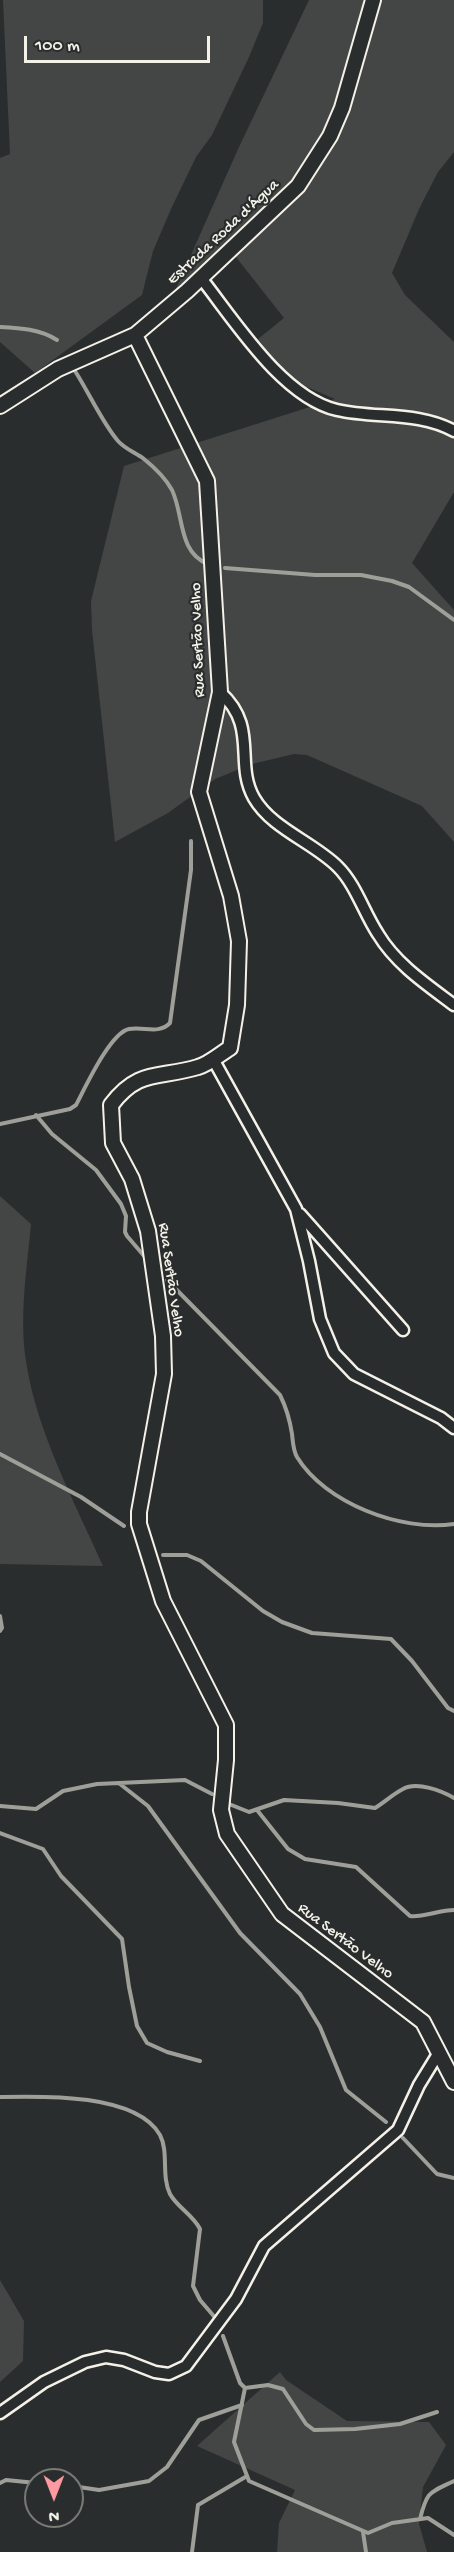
<!DOCTYPE html>
<meta charset="utf-8">
<style>
body{margin:0}
#map{position:relative;width:454px;height:2552px;overflow:hidden;background:#2a2d2e;font-family:"Gochi Hand",sans-serif}
canvas{display:block}
.north{position:absolute;left:24px;top:2468px;width:60px;height:60px;box-sizing:border-box;background:#2a2d2e;border:2px solid #7b7b78;border-radius:50%;rotate:180deg;font-size:16px;font-weight:700;line-height:24px;text-align:center;color:#f4f1e8}
.north::after{content:'';display:block;margin:auto;width:21px;height:27px;background:#ff9aa2;clip-path:polygon(50% 0,100% 100%,50% 72%,0 100%)}
.scale{position:absolute;left:24px;top:36px;width:186px;height:27px;box-sizing:border-box;border:3px solid #f4f1e8;border-top:0;padding-left:8px;font-size:18px;line-height:21px;white-space:nowrap;color:#f4f1e8;-webkit-text-stroke:4px #2a2d2e;paint-order:stroke}
</style>
<div id="map">
<canvas width="454" height="2552"></canvas>
<div class="north">N</div>
<div class="scale">100 m</div>
</div>
<script>
const context = document.querySelector('canvas').getContext('2d');
context.lineJoin = 'round';
function fillPath(path, color) { context.fillStyle = color; context.fill(path, 'evenodd'); }
function stroke(path, color, width, dash) { context.strokeStyle = color; context.lineWidth = width; context.lineCap = dash ? 'butt' : 'round'; context.setLineDash(dash || []); context.stroke(path); }
function drawText(font, color, halo, rows, align = 'center') {
  context.font = font + ' "Gochi Hand",sans-serif'; context.lineWidth = 4.5; context.setLineDash([]); context.textBaseline = 'middle'; context.strokeStyle = halo; context.fillStyle = color; for (const [text, x, y, turn = 0] of rows) {
    context.save(); context.translate(x, y); context.rotate((+turn || 0) * Math.PI / 180); context.textAlign = isNaN(turn) ? turn : align; if (halo) context.strokeText(text, 0, 0); context.fillText(text, 0, 0); context.restore();
  }
}
fillPath(new Path2D(`
 M3,0H263V23L249,57L212,135L196,157L171,209L153,251L142,295L35,373L0,342V158L10,154Z
 M309,0H454V152L438,172L419,209L392,273L405,295L454,342V492L412,563L454,610V842L422,806L307,755L294,754L252,764L215,779L168,813L115,842L92,630L91,601L124,466L335,399L300,384L277,366L258,339L284,318L232,252L174,293L239,147Z
 M0,1196L31,1224C27,1268 19,1316 26,1361C36,1430 74,1501 103,1566L0,1564Z
 M0,2280L24,2321L23,2361L0,2382Z
 M280,2372L286,2380L347,2421L429,2422L446,2445L423,2487L419,2524L427,2552H277L279,2523L295,2490L197,2446Z`), '#444645');
stroke(new Path2D(`
 M0,327C20,328 40,329 57,340
 M75,371C88,391 103,424 118,441C125,449 136,453 144,459C154,467 166,479 172,490C184,515 178,553 208,564
 M225,568L315,575H361L392,581L409,587L454,620
 M36,1115L52,1134L96,1170L121,1204L126,1216L125,1232L127,1236L145,1257
 M0,1124L70,1109L76,1105C85,1088 110,1033 129,1029C144,1026 158,1035 170,1023L191,870V841
 M167,1280L280,1395C286,1407 290,1421 292,1434C293,1442 293,1450 297,1457C325,1503 401,1532 454,1524
 M0,1454L81,1497L124,1526
 M163,1555H187L201,1561L263,1611L282,1622L312,1633L391,1639L412,1661L448,1708L454,1711
 M0,1616L2,1628L0,1631
 M120,1784L148,1806L240,1933L300,1994L320,2027L346,2090L386,2122
 M229,1804L249,1812L284,1800L338,1803L375,1808C385,1802 393,1794 403,1789C417,1781 442,1791 454,1798
 M0,1806L36,1809L63,1791L97,1784L185,1780L212,1794
 M257,1810L288,1849L305,1859L356,1867L410,1916C421,1918 440,1910 454,1910
 M0,1833L43,1849L61,1876L122,1939L129,1987L137,2026L147,2043L167,2052L200,2061
 M0,2097C41,2096 136,2093 160,2135C169,2152 161,2176 170,2194C177,2207 193,2215 200,2229L193,2286L200,2300L218,2321
 M403,2138L437,2174L454,2178
 M223,2336L240,2383L245,2388
 M245,2388L234,2442L249,2481L368,2533L392,2523L428,2518L454,2535
 M245,2388L268,2385L283,2389L306,2424L314,2430L355,2429L400,2424L437,2412
 M0,2483L6,2480L36,2483
 M72,2486L99,2490L149,2481L167,2467L199,2420L242,2405
 M420,2519C427,2491 429,2493 454,2481
 M363,2532L366,2552
 M192,2552L198,2505L247,2476`), '#9f9f9a', 4);
const minor = new Path2D(`
 M201,278C235,321 282,397 337,410C376,419 418,411 454,431
 M220,692C259,727 234,763 254,798C272,829 313,842 338,867C356,885 364,913 378,934C396,964 426,984 454,1005
 M213,1059L296,1209L309,1261L320,1319L334,1353L354,1374L441,1418L454,1428
 M300,1214L403,1330
 M0,2413L44,2382L85,2362L106,2357L124,2360L155,2372L169,2374L186,2366L236,2299L264,2246L398,2130L419,2085L438,2054`);
const tertiary = new Path2D(`
 M135,335L207,481L220,692L199,792L231,896L239,941L237,1005L230,1048C220,1054 209,1064 198,1067C159,1079 139,1068 111,1105L113,1143L132,1179L148,1231L163,1336L164,1374L139,1512V1524L163,1601L226,1725V1760L221,1810L227,1834L282,1914L423,2022L454,2082
 M0,406L58,369L135,335L187,291L298,186L330,136L342,108L373,0`);
stroke(minor, '#f4f1e8', 15);
stroke(tertiary, '#f4f1e8', 18);
stroke(minor, '#2a2d2e', 10);
stroke(tertiary, '#2a2d2e', 14);
drawText('16px', '#f4f1e8', '#2a2d2e', [
 ["Estrada Roda d'Água",224,233,-43],
 ["Rua Sertão Velho",199,640,-92],
 ["Rua Sertão Velho",170,1280,82],
 ["Rua Sertão Velho",345,1942,37]
]);
</script>
